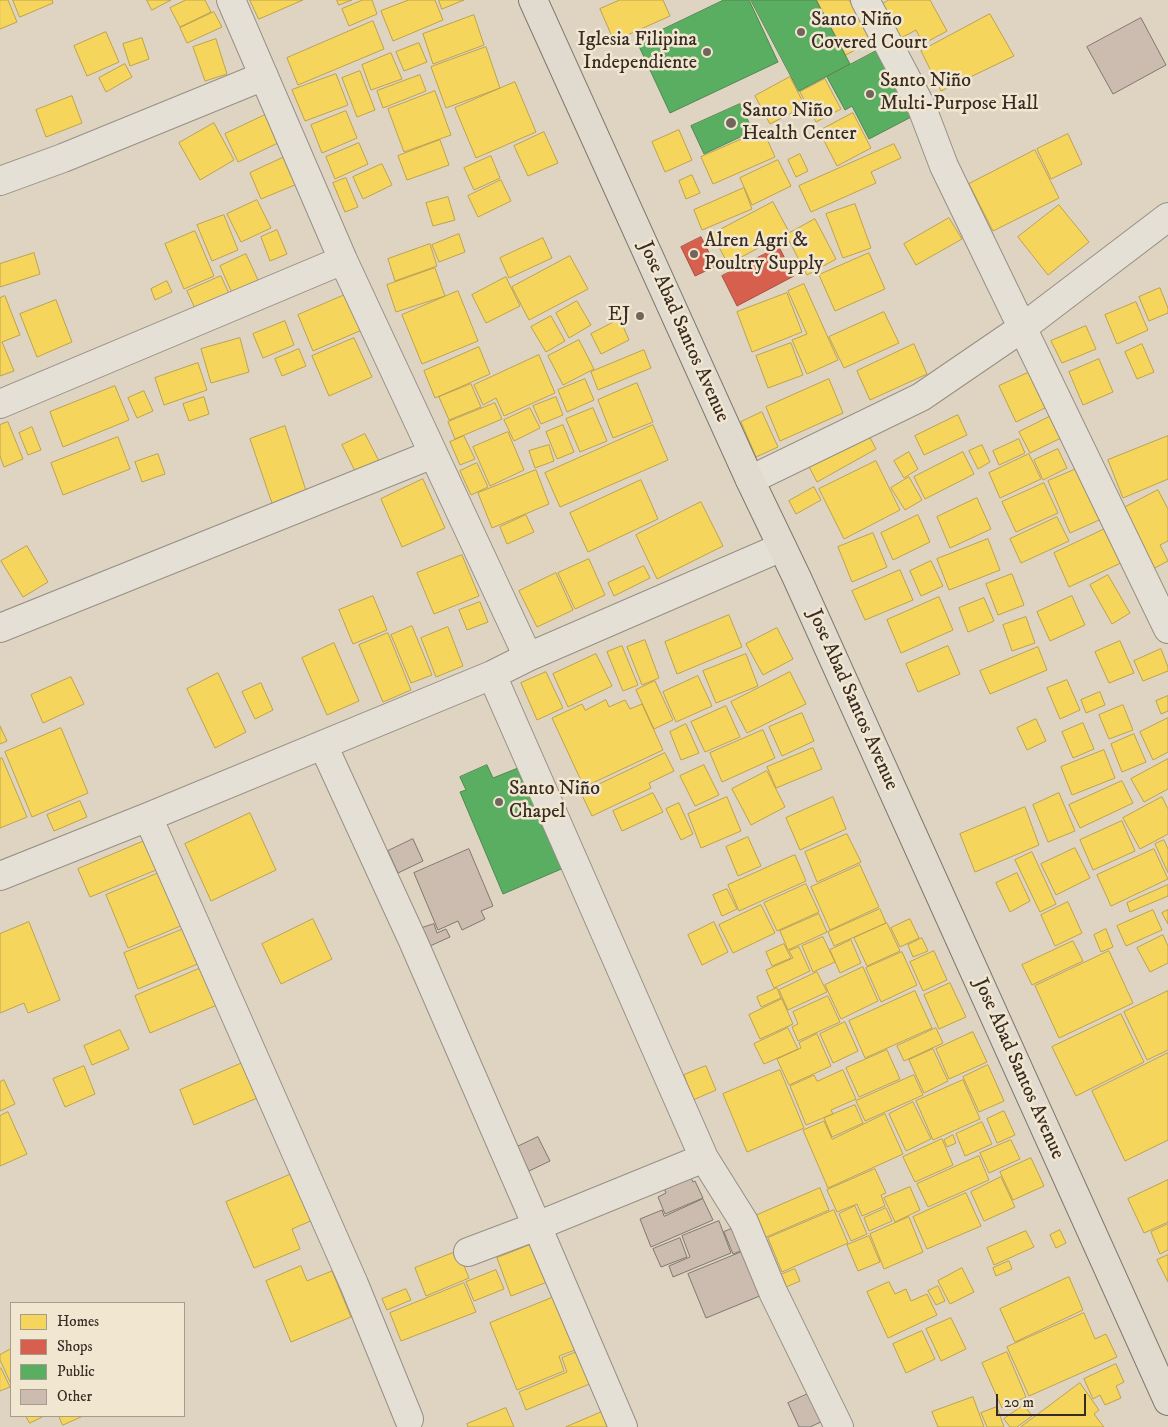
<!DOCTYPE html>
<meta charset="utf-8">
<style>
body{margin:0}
#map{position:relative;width:1168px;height:1427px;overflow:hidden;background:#ded4c1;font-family:"IM FELL DW Pica",serif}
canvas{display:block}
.legend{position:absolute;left:10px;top:1302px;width:175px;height:115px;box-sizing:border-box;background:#f1e6cf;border:1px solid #a79b8b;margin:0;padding:6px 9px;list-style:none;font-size:15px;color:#382b25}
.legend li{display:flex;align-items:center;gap:10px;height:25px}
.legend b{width:25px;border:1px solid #a79b8b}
.scale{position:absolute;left:996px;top:1394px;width:90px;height:22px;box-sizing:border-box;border:2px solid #382b25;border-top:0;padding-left:6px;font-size:15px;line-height:18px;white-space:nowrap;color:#382b25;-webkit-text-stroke:4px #f1e6cf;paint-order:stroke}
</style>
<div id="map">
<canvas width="1168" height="1427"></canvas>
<ul class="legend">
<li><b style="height:14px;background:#f6d55c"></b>Homes</li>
<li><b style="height:14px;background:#d6604d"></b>Shops</li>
<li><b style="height:14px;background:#5aae61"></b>Public</li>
<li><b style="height:14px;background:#ccbbaf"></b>Other</li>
</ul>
<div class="scale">20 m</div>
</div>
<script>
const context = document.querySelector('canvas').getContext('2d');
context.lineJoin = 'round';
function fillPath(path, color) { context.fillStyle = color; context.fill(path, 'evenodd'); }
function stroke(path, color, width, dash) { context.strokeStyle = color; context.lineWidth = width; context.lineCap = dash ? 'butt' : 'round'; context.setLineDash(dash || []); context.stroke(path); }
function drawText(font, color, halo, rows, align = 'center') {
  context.font = font + ' "IM FELL DW Pica",serif'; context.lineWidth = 5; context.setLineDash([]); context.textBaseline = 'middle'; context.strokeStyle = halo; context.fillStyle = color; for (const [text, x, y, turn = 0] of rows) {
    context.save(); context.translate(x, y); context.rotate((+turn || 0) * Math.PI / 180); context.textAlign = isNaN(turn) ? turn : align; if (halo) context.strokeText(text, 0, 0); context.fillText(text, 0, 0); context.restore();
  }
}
const homes = new Path2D(`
 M0,0H8L17,22L0,29Z
 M13,0H52L53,3L20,17Z
 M147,0H171L152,10Z
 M186,0H205L211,12L180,27L170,8Z
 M250,0H303L259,19Z
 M337,0H352L339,5Z
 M363,0H372L377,14L349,26L342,9Z
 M409,0H435L443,20L393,41L381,11Z
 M439,0H464L442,9Z
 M620,0H663L670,16L614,41L600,9Z
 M817,0H849L871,41L846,55Z
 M889,0H930L947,31L923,44L916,30L897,40L879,6Z
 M214,12L222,27L187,43L180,28Z
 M990,14L1014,56L941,91L921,51Z
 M474,15L484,45L433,64L423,34Z
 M373,21L384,49L298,85L287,58Z
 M106,32L119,62L87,76L74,46Z
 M142,38L149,59L130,66L123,44Z
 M216,39L227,74L205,81L193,47Z
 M419,43L427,62L404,71L396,52Z
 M486,47L500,88L446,108L431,67Z
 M391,53L402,79L371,90L362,65Z
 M125,64L132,77L106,92L99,78Z
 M360,71L375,110L357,117L342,78Z
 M336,74L348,105L305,121L292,90Z
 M420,75L426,91L383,108L377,91Z
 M790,77L805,106L770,124L755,96Z
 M825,79L841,109L816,122L800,92Z
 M515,82L536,132L476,158L455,108Z
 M435,91L451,135L404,152L388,109Z
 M72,96L82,123L46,137L36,110Z
 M346,111L357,138L322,153L311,125Z
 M853,113L871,148L837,166L819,131Z
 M265,115L278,143L238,162L225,134Z
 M214,123L234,160L200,180L179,143Z
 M679,130L692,160L665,172L652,142Z
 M763,130L775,157L713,184L701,157Z
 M544,132L558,163L528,176L514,146Z
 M1068,134L1082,164L1051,179L1037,149Z
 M440,140L449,165L407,180L398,156Z
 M359,143L368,164L335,179L326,157Z
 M894,144L901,158L871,172L876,183L811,212L799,186Z
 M1035,150L1059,198L993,231L969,184Z
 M291,154L302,182L261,199L250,173Z
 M800,154L808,171L796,177L788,160Z
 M491,156L500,178L474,190L464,168Z
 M778,160L791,186L752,205L740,178Z
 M382,164L392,185L363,199L353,177Z
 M692,175L700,193L686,199L679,181Z
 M346,178L358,207L345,212L333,183Z
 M501,180L511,201L478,217L468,196Z
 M744,188L752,209L702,230L694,210Z
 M448,197L455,220L433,226L426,203Z
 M257,200L271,228L241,242L227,214Z
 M773,202L789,232L728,264L712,234Z
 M855,204L871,248L843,258L826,214Z
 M1059,205L1089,242L1048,275L1018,237Z
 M224,215L238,250L212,261L197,225Z
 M949,218L962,239L916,265L904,244Z
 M815,219L836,259L807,275L786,235Z
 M277,230L287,254L270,261L261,237Z
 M195,231L214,276L184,289L165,244Z
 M459,234L465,252L439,262L432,245Z
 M543,238L552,258L509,278L500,258Z
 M430,244L437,266L395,281L388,259Z
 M34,253L40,274L0,287V264Z
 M869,253L885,289L835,311L819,275Z
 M246,254L258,280L232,293L220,266Z
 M570,256L588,289L529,320L512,287Z
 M435,268L445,296L396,312L387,285Z
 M221,276L232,300L198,315L187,291Z
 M506,277L520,306L486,323L472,295Z
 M167,281L172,292L155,300L151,289Z
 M804,284L838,360L807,374L792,340L807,334L788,291Z
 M1160,288L1168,308V313L1149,321L1139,297Z
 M458,291L478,341L422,364L402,315Z
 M787,293L802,332L752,352L737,312Z
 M347,294L362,330L313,351L298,315Z
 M5,296L20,335L2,342L14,371L0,376V298Z
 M56,300L72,342L37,357L20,314Z
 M577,301L591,325L569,338L556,313Z
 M1136,302L1148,330L1117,344L1105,315Z
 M884,312L899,343L844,368L829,337Z
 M551,316L565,341L546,352L531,327Z
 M620,319L629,340L601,354L591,334Z
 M285,321L294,345L263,358L253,334Z
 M1086,326L1096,349L1062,363L1051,341Z
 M240,338L249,372L211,383L201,349Z
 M354,338L372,377L329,396L312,356Z
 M579,340L594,369L563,385L548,356Z
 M791,343L803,375L768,388L756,356Z
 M914,344L927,374L870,400L857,371Z
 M1142,344L1154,372L1137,379L1125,352Z
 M479,347L490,374L435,398L424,371Z
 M299,349L306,366L282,376L275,359Z
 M644,350L651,368L598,390L591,372Z
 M539,355L555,393L504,416L496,398L483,405L474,385Z
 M1099,359L1113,392L1083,405L1069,372Z
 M198,363L207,390L164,405L155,378Z
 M1032,371L1049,406L1016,422L999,386Z
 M585,379L594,400L567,412L558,390Z
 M829,379L843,413L780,441L766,407Z
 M637,383L653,422L613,438L598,400Z
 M471,384L481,407L449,420L439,397Z
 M115,386L129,420L63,447L50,412Z
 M144,391L153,411L137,418L128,398Z
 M204,397L209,414L189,421L183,404Z
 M556,397L563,415L541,424L533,406Z
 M495,403L502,419L455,439L448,422Z
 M530,408L540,428L514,441L504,420Z
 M593,408L607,441L580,452L566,419Z
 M762,412L778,447L756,457L741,422Z
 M958,415L967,435L924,455L915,436Z
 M1051,416L1061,438L1030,453L1019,432Z
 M8,422L23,459L4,467L0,456V425Z
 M563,425L574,452L557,459L546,432Z
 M653,425L668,460L560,507L545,473Z
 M285,426L308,497L274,509L250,439Z
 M32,427L41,450L28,455L19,433Z
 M866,430L876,449L817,482L807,463Z
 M508,432L524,470L490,486L473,447Z
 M365,434L381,465L358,477L342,445Z
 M464,436L475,459L460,465L450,442Z
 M1168,436V479L1123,498L1108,460Z
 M118,437L130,469L63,495L51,463Z
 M1019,439L1025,453L999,465L993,451Z
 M549,445L554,461L535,468L529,451Z
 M982,445L990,462L978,469L969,451Z
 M1058,449L1067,468L1043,480L1034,460Z
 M909,452L918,469L904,478L894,461Z
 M963,452L974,474L925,499L914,477Z
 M158,454L165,474L142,482L135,462Z
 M1029,454L1041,479L1000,498L989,473Z
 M876,461L900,510L844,539L819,489Z
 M477,463L488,487L471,495L460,471Z
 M1081,467L1106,517L1070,533L1048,481Z
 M536,470L549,504L492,528L478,493Z
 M909,477L922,500L905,510L891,488Z
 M423,479L445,528L402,547L381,499Z
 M641,480L658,519L588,552L570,513Z
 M1044,483L1058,513L1016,532L1002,502Z
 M814,487L821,500L796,514L789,501Z
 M1158,490L1168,509V541L1160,545L1168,561L1151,570L1120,510Z
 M977,498L991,529L950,548L937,517Z
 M701,502L723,546L657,579L636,535Z
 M526,515L534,532L507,544L500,527Z
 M918,515L930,542L893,560L881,533Z
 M1057,517L1069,541L1021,563L1010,539Z
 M1107,528L1123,562L1069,587L1054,553Z
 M873,533L887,567L852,582L838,547Z
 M988,539L1000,570L949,590L937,559Z
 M27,546L48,582L23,597L1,561Z
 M462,555L479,596L434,614L417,573Z
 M589,559L605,595L575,609L558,573Z
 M931,561L943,586L921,596L910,571Z
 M644,566L650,578L614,596L608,583Z
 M900,570L913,600L865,620L852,591Z
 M556,573L573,610L537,627L519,591Z
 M1012,574L1024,605L998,615L986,584Z
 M1108,575L1130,613L1112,624L1090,585Z
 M373,596L387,630L353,644L339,610Z
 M1072,596L1085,625L1050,641L1037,612Z
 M939,597L953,630L901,653L887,620Z
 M984,598L994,621L968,632L959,608Z
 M480,602L488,622L467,630L459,610Z
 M729,615L742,647L677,674L665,642Z
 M1026,617L1035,643L1012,651L1003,625Z
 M412,626L432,675L411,683L391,635Z
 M448,627L463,666L436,677L421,638Z
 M777,628L793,659L763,675L746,644Z
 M388,633L411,690L383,702L359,645Z
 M645,640L659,678L642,685L627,647Z
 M1120,641L1134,673L1109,683L1095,652Z
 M334,643L359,701L327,715L302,658Z
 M622,646L638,685L623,691L607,652Z
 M948,646L960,674L918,692L906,664Z
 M1038,647L1047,670L990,694L980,671Z
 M1161,649L1168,667V671L1143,681L1134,661Z
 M596,654L612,686L568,707L553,674Z
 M746,654L758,686L716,703L703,671Z
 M546,672L563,708L537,720L521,683Z
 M790,672L806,704L747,733L731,702Z
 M218,673L246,732L215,748L187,689Z
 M698,676L712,706L676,722L663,692Z
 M71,677L84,704L43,723L31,695Z
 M1067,680L1080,710L1060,719L1047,688Z
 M655,681L673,720L654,729L636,690Z
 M261,683L273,710L255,719L242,692Z
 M1100,692L1105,705L1086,713L1081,700Z
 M1168,696V711L1161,714L1156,701Z
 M606,700L609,707L625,700L630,709L642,704L663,750L584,787L552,718L582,704L585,710Z
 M1123,705L1133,730L1109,739L1099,715Z
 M726,706L740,737L705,752L691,722Z
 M802,713L814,741L782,756L769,727Z
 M1168,718V752L1153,760L1140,732Z
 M1036,719L1046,741L1027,750L1017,728Z
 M1083,723L1094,749L1073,758L1062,732Z
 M686,724L699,753L681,760L670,732Z
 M0,726L7,741L0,744Z
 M61,728L88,793L32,817L5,752Z
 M763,730L775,758L722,782L710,753Z
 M1134,734L1146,762L1122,772L1111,744Z
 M813,748L822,769L776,788L767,767Z
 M1104,750L1115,778L1072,795L1061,767Z
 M665,753L674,771L649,783L651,788L592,816L581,793Z
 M2,758L27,817L0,828V759Z
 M1168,759V789L1144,802L1131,779Z
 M704,765L719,795L695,806L680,776Z
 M767,771L785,807L751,825L732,789Z
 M1122,781L1133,803L1080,828L1069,805Z
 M653,793L663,812L622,831L613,811Z
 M1059,793L1075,831L1048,842L1033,805Z
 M727,797L741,831L701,848L688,814Z
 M833,797L846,829L800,850L786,818Z
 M1162,797L1168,809V834L1140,849L1123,818Z
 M80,801L87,817L54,831L47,815Z
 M679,803L693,834L681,840L666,809Z
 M1025,807L1039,845L975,872L960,834Z
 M250,813L276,870L211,901L185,844Z
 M1122,821L1135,851L1093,870L1080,840Z
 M847,834L861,862L817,882L805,852Z
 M748,837L761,866L738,876L726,847Z
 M149,839L161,868L90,897L78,869Z
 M1164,840L1168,849V873L1155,844Z
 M1075,848L1090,878L1056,895L1041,864Z
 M1154,849L1168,879L1111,906L1097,875Z
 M1032,852L1056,904L1040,912L1015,860Z
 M795,855L806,881L739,911L728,885Z
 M860,865L879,907L830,930L811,887Z
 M161,872L183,925L128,948L106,895Z
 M1017,873L1030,901L1010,912L996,883Z
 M806,884L819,912L777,931L764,903Z
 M1168,885V896L1130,912L1127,903Z
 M727,889L737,909L722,916L713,895Z
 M1068,902L1082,933L1055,946L1041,915Z
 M761,905L775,933L733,953L719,925Z
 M880,909L886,923L834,946L828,932Z
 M1153,910L1162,930L1126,946L1117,926Z
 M1168,910V924L1162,913Z
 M819,914L827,932L788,950L780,931Z
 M313,919L332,959L281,984L262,944Z
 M910,919L919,938L900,947L891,928Z
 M29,922L60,1000L28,1013L24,1003L0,1013V934Z
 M714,922L728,952L702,965L688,935Z
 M887,923L900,951L867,966L854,938Z
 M186,928L200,963L138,989L124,953Z
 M1106,929L1113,947L1101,952L1094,935Z
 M1163,935L1168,946V963L1150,972L1137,948Z
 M823,937L835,962L813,972L802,946Z
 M922,938L928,951L913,957L908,945Z
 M851,940L861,963L840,973L830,950Z
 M1073,941L1083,961L1032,985L1022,965Z
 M784,944L791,958L772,966L766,952Z
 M799,947L810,971L774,988L766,970L793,958L789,951Z
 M934,951L947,980L923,991L910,962Z
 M1109,951L1133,1003L1059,1038L1035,986Z
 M902,952L917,985L881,1002L866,968Z
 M863,967L878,1001L841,1019L825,985Z
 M201,968L217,1005L150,1033L135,996Z
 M817,972L827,992L788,1010L779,990Z
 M950,983L966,1017L939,1029L924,995Z
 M777,988L781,998L761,1007L757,997Z
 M915,991L932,1028L865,1058L849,1021Z
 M1168,991V1050L1147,1060L1124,1012Z
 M828,996L840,1022L798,1041L792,1027L798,1024L793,1012Z
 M782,999L793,1024L760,1039L749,1015Z
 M1121,1014L1144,1062L1076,1096L1052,1047Z
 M845,1022L858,1051L833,1063L820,1034Z
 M788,1028L798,1049L764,1064L754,1044Z
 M936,1028L943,1043L904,1061L897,1046Z
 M120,1030L129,1049L92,1065L84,1046Z
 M973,1032L987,1062L949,1079L936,1049Z
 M817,1034L831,1066L789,1085L777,1059L801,1048L799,1043Z
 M933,1049L948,1081L924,1093L909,1060Z
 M887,1050L900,1079L859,1097L846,1068Z
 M1168,1053V1140L1125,1161L1092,1091Z
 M247,1061L262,1096L194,1125L180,1090Z
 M988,1065L1004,1101L979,1112L963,1077Z
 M84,1066L95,1094L65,1107L53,1079Z
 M706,1066L716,1090L693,1100L684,1075Z
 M780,1070L804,1128L747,1152L723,1094Z
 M843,1070L856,1099L831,1110L833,1114L806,1125L790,1086L814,1075L817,1081Z
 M914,1075L923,1095L865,1121L856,1101Z
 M4,1080L15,1104L0,1111V1082Z
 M963,1080L980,1119L933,1140L916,1101Z
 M913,1102L931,1139L906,1151L889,1114Z
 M855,1105L863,1123L832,1137L824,1118Z
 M1004,1111L1015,1135L997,1143L987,1119Z
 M8,1112L27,1154L0,1166V1116Z
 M885,1114L903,1154L828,1188L803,1130L824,1121L832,1139Z
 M982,1122L992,1144L965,1156L956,1134Z
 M953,1135L956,1143L947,1147L944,1140Z
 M942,1139L953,1165L915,1182L903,1157Z
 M1011,1140L1020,1159L989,1173L980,1153Z
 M979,1156L989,1180L928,1207L917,1184Z
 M1031,1158L1044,1186L1013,1200L1000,1172Z
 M875,1169L886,1193L881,1195L885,1206L862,1216L857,1204L837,1212L827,1190Z
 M294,1173L313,1220L292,1229L300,1249L254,1268L226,1202Z
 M1001,1177L1015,1207L984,1221L971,1192Z
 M1168,1180V1222L1144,1233L1128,1199Z
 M910,1187L920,1210L895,1222L884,1198Z
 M820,1188L829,1210L757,1241L748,1219Z
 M966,1193L981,1226L927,1249L913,1217Z
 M855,1206L867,1234L851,1241L839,1214Z
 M886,1208L892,1221L869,1231L864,1218Z
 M834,1210L848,1243L782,1272L768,1238Z
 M909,1217L923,1252L884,1269L870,1234Z
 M1168,1224V1250L1160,1254L1151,1232Z
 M1060,1230L1066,1243L1056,1248L1050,1235Z
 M1026,1231L1034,1247L994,1265L987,1248Z
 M869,1236L880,1262L858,1271L847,1245Z
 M540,1241L555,1279L511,1296L497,1258Z
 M458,1251L469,1278L426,1296L415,1268Z
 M1168,1255V1282L1157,1260Z
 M1009,1261L1012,1269L996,1276L993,1268Z
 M301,1266L307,1281L332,1271L351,1317L291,1342L266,1281Z
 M962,1268L974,1292L950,1304L938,1281Z
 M795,1269L800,1281L779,1290L773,1278Z
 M496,1270L504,1289L474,1301L466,1282Z
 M1069,1277L1083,1310L1015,1342L1000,1309Z
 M889,1282L895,1294L906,1289L911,1301L927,1294L937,1315L888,1338L867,1292Z
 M464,1283L476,1312L401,1341L390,1313Z
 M938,1286L945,1301L936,1305L928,1291Z
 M406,1289L411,1300L387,1310L382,1299Z
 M554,1297L575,1350L559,1356L564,1371L517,1390L490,1323Z
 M1084,1313L1095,1339L1106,1334L1117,1357L1029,1396L1007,1347Z
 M951,1318L966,1349L941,1361L926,1329Z
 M922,1331L935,1359L906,1373L893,1344Z
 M11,1349V1384L0,1360V1355Z
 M584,1349L597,1381L526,1410L519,1392L567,1372L562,1358Z
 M1007,1352L1026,1397L1002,1408L982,1363Z
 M1116,1364L1124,1382L1116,1386L1121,1398L1105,1405L1100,1395L1093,1399L1084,1379Z
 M0,1368H1L10,1387L0,1391Z
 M1080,1383L1099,1410L1094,1414L1104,1427H1021Z
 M973,1397L984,1427H938L932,1412Z
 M1024,1405L1032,1416L1017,1427H1010L1004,1419Z
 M997,1407L1004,1427H987L981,1413Z
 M506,1408L514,1427H468L467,1424Z
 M604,1411L610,1427H566Z
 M26,1416H44L30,1423Z
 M59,1416H83L63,1425Z`);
fillPath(homes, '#f6d55c');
stroke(homes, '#bda24c', 1);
const shops = new Path2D(`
 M701,237L716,266L695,276L681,247Z
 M779,247L794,276L737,306L722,276Z`);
fillPath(shops, '#d6604d');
stroke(shops, '#a75041', 1);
const public = new Path2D(`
 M724,0H749L778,62L670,113L637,42Z
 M751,0H816L850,64L799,91Z
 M880,49L915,115L869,139L852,106L845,110L827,77Z
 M740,104L753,131L704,154L691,126Z
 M487,765L493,778L523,766L566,867L503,894L460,792L466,790L460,777Z`);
fillPath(public, '#5aae61');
stroke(public, '#50874f', 1);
const building = new Path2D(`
 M1141,18L1166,65L1113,94L1087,47Z
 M413,839L423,861L398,873L388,851Z
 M469,849L493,906L481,911L485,919L462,930L458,921L438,930L414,873Z
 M434,924L437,933L446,929L450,937L430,946L422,928Z
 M538,1137L550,1161L529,1171L517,1147Z
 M688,1172L693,1182L695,1181L703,1198L665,1214L658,1197L666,1193L662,1184Z
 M703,1199L713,1220L651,1247L640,1219L662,1210L664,1216Z
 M719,1221L731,1253L673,1277L669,1266L690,1257L682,1236Z
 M743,1224L752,1246L733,1254L724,1232Z
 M680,1238L687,1257L661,1267L653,1249Z
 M749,1249L767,1293L706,1318L688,1274Z
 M812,1392L825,1420L810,1427H799L788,1403Z`);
fillPath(building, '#ccbbaf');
stroke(building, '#7f786e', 1);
const minor = new Path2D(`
 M231,0L343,260L528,657
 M865,0L922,108L944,166L1168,629
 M0,181L63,158L264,76
 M0,404L343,260
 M750,480L921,397L1022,328L1168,217
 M0,628L433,454
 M492,675L704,1158L744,1222L773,1292L839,1427
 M323,745L413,941L537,1226L623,1427
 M148,817L354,1284L409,1419
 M0,876L148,817L492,675L528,657L782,547
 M468,1252L537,1226L704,1158`);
const trunk = new Path2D(`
 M533,0L750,480L797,578L1168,1401`);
stroke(minor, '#968f84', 30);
stroke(trunk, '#7f786e', 30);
stroke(minor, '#e5e0d6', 28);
stroke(trunk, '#e1dbcf', 28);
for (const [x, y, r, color] of [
 [801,32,5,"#72665c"],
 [707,52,5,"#72665c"],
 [870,94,5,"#72665c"],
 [731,123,6,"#72665c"],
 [694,254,5,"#72665c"],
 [640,316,5,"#72665c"],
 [499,802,5,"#72665c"]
]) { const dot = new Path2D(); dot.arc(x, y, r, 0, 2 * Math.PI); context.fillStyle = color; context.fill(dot); stroke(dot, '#f1e6cf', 2); }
drawText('20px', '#382b25', '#f1e6cf', [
 ["Santo Niño",811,21],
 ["Covered Court",811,44],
 ["Iglesia Filipina",697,41,"right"],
 ["Independiente",697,64,"right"],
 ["Santo Niño",880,82],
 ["Multi-Purpose Hall",880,105],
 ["Santo Niño",742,112],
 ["Health Center",742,135],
 ["Alren Agri &",704,242],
 ["Poultry Supply",704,265],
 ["EJ",630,316,"right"],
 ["Santo Niño",509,790],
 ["Chapel",509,813]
], 'left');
drawText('20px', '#382b25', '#f1e6cf', [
 ["Jose Abad Santos Avenue",683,332,66],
 ["Jose Abad Santos Avenue",852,700,66],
 ["Jose Abad Santos Avenue",1018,1069,66]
]);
</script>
